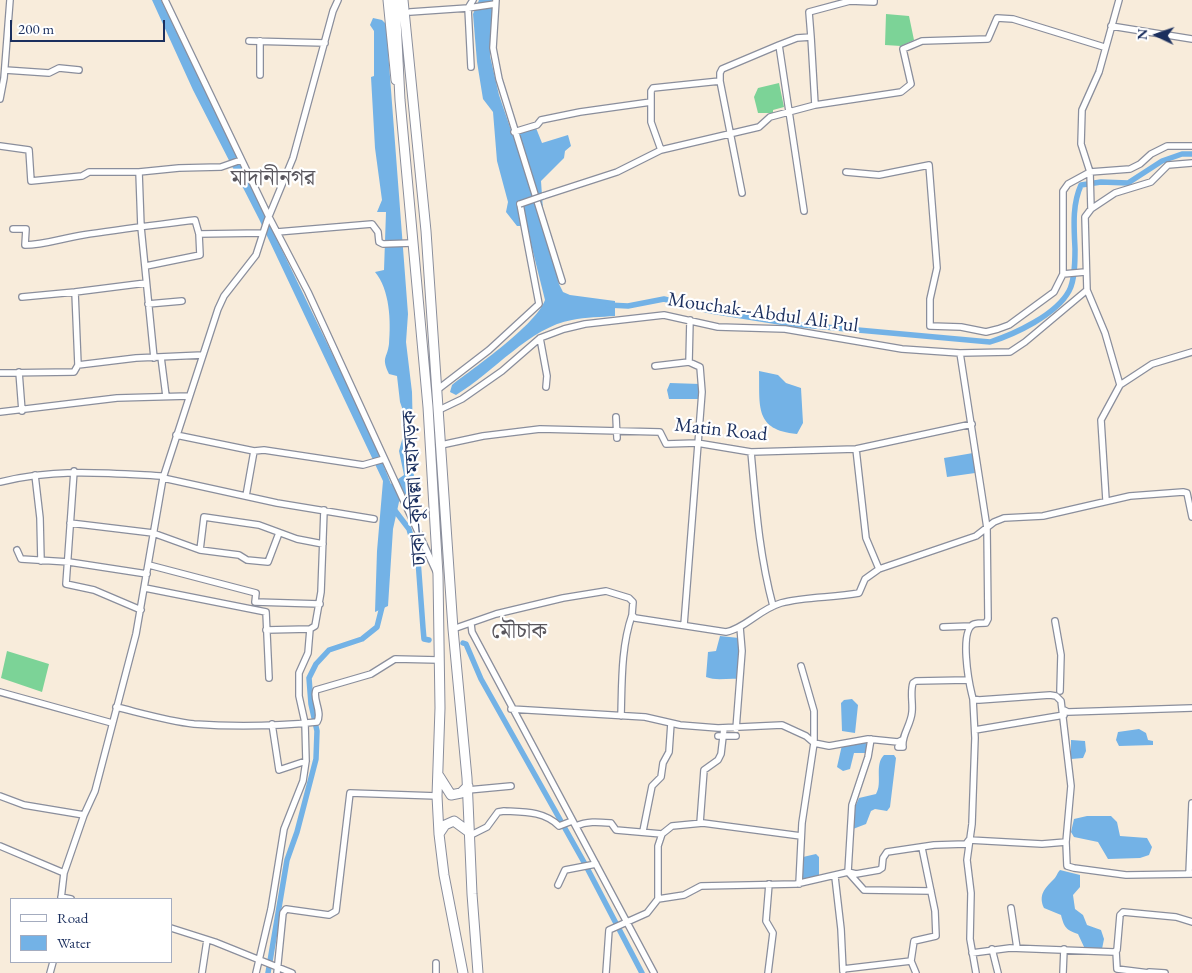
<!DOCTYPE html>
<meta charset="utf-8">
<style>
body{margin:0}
#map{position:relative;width:1192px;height:973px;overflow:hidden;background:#f8ecdb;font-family:"EB Garamond",serif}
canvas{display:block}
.legend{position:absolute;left:10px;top:898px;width:162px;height:65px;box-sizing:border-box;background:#fff;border:1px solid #a4acbf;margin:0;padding:6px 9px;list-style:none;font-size:15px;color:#1b2f5e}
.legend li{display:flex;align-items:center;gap:10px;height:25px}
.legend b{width:25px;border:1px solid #a4acbf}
.north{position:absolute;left:1132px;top:10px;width:50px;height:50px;-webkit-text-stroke:4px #fff;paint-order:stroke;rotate:273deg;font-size:14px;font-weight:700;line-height:20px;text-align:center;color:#1b2f5e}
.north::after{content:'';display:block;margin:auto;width:18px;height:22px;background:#1b2f5e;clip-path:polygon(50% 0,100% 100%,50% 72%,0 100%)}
.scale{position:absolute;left:10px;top:20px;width:155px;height:22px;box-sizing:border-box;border:2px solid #1b2f5e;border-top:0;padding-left:6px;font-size:15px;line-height:18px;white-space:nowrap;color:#1b2f5e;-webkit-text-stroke:4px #fff;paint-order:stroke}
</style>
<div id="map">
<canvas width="1192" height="973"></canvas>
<ul class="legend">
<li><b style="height:6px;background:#fff"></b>Road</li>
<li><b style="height:14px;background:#73b2e6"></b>Water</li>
</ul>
<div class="north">N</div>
<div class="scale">200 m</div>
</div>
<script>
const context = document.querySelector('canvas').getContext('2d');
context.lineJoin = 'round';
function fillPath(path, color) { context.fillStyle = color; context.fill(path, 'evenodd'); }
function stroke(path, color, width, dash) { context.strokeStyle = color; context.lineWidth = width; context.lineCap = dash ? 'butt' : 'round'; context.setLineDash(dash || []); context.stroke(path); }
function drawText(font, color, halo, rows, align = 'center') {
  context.font = font + ' "EB Garamond","Noto Serif Bengali",serif'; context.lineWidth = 4.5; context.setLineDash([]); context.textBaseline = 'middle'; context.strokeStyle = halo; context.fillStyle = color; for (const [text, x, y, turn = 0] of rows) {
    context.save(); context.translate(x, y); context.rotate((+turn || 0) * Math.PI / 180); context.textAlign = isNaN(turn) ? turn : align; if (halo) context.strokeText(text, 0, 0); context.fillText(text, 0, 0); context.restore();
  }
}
fillPath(new Path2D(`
 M886,14L909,16L914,40L901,46L885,45Z
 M779,83L784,107L773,110V113H758L754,97L758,88Z
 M7,651L49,664L42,692L1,678Z`), '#7cd397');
fillPath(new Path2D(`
 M152,0H161L370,432L391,484L404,475L399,451L407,422L400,402L397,376L389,374C381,357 387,359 389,344C391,321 390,290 375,272L384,270L386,212H377L382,200L375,148L371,77L374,76V31L370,25L373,18L382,20L386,24L408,314L406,342L412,392L414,484L399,502L393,529L388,606L375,612L377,551L383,481L259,219L193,90Z
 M479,0H494L490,56L499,95L512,133L536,128L542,143L568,135L571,146L565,151L564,158L541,181L544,225L559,284L563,292L570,295L615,301V316C601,317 586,317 572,320C530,327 493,373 456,395L450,392L452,385C475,367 535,326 545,300L530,240L525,226H517L506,212L508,202L497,161L493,112L483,99L477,62L473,14Z
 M759,371L778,375L786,383L801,388L803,423L797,434C754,430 760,406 759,371Z
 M670,383L700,384V399H669L667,390Z
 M973,453L975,473L947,477L944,458Z
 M720,636L739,638L741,650L738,679C727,678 716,681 706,677L708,652L716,651Z
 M852,699L858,705L855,733L842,731L841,703L844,700Z
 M1139,729L1146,733L1148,740L1153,741V745L1119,746L1116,740L1118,732Z
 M1071,740L1085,741L1086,751L1083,758L1071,759Z
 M866,742L867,750L865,753H854L850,769L843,771L837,767L842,745Z
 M884,755H894L896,758L890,807L887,811L875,809L871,811L866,824L853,829L855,807L859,798L876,794C883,783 874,765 884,755Z
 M1087,816H1111L1117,822L1120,836L1147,838L1152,847L1149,855L1140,858L1108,859L1098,842L1074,837L1071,832L1074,819Z
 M816,854L819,857V878L801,880L803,857Z
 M1060,870L1080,875V887L1073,895L1075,909L1083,915L1087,925L1101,930L1104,939L1102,949H1085L1078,934C1066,930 1064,927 1061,915L1044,908C1038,895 1045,888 1053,880C1056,878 1057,873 1060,870Z`), '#73b2e6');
stroke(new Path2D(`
 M608,305L628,306L664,299L711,311L792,324L990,342C1015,334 1056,315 1069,291C1075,280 1075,261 1075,249C1074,227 1072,205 1081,185L1101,182L1128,183L1162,161L1182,154H1192
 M393,508L409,529L418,560L423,628L424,639L429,640
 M463,643L466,644L481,679L585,864L642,973
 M268,973L287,860L297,832L316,759L317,731L311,704L309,678L316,664L329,650L362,639L377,627L383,603`), '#73b2e6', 5.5);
const minor = new Path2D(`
 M165,0L269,217L308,292L436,571
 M496,0L493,48L499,79L562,281
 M1119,0L1099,72L1082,110L1081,144L1090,172L1130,169L1140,164L1151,154L1167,146H1192
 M410,12L468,8L495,4
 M1111,26L1192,39
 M811,37L815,105
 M249,41L325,43
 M471,67L468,8L473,0
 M5,70L49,73L59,68L79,70
 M260,75V41
 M720,81V73L722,69L779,45
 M0,99L4,78L10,0
 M514,132L537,125L541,120L580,112L651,102
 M0,146L29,150L31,181L82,176L89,172H139L179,168L221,167L241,160
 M661,150L759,127L770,117L815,105L901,92L911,84L903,49L922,41L988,39L997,18L1013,19L1104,47
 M139,172L141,227L154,358
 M846,172L879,175L929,165L937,268L930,299V326L961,327L986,332L998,329L1009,325L1054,292L1063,274V191L1068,184L1090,172L1091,209
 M543,196L617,172L661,150L651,122V91L653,88L720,81L742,193
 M804,211L779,45L797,38L811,37L809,12L850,1L874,2V0
 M13,229H26L25,245C44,245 63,238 83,235C120,229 157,225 195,220L199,234L263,233
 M277,232L372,224L378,232L379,242L383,244L413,243
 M146,266L200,255L199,234
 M1063,274L1085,272
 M22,297L75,292
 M148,304L182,301
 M540,338L547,376L546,387
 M161,357L166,396
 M78,365L75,292L146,283
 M655,366L689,362
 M19,372L22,411
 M0,373L74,372L78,365L136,358L203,355
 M1120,385L1152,364L1192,352
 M437,390L489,350L539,304L520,204
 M439,410L462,399L502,371L540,338L564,329L585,324L664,315L718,327L785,329L902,349L960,353L1010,352L1025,342L1087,290
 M0,412L117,398L189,396
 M616,417L617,438
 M176,435L254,451L264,450L363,465L384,459
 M441,445L483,436L540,429L660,432L666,444L697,443L751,452L856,449L972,424
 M856,449L866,538L879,569
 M751,452C756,507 759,553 773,606
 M74,471L66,584L94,590L141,610
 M35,475L40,518L41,561
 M163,478L277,503L374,519
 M0,482C57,468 106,473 164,476
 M246,496L254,451
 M1106,500L1101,420L1120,385L1105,333L1087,290L1085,217L1091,209L1115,193L1151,182L1168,165L1192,163
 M70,523L153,533L200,550L239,555L247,560L268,562L279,533
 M17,550L21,559L69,562L147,574
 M200,550L204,517L259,525L297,539L323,544
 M149,565L256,593L255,602L320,604
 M145,588L266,612L269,678
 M1055,621L1061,655L1060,691
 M471,624L472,632L654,973
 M684,625L702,392L700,367L689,362L690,320
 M943,627L971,626
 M453,629L496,614L563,598L606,591L629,598L633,602L632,615L635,618L726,632C744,629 760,609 781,603C806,596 834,598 859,593L865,579L879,569L976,536L994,522L1004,518L1043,516L1130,496L1183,492L1187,493L1192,517
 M266,630L310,629L315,626L321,592L324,510
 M0,692L112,723
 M973,699L975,738L972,824L967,860L971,893L970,939L976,973
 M116,707C141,713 168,721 194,724C234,727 278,726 317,722C323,712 312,699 316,690L371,674L395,659L439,660
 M511,709L645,717L680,725L718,728L782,725L806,736L814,743L829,746L868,739L898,742L902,740
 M1064,710L1068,712L1192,708
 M621,716C622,682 621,647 632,615
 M272,724L279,770L306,761
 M736,729L742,651L740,627
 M975,730L1064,715
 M718,736H736
 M898,747H903C901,736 911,725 912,712C913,703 910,692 913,683L916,681L968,680
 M468,790L511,786
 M0,796L24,805L84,815
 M700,823L704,770L718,760L721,754L724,728
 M576,826C587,821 598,822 611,823L616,830L662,834
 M643,831L652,786L661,777L663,763L669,752L671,723
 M469,836L487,827L498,812L504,811C524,812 544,811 559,826L572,821
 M1066,842L1067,866L1074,868L1126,875L1192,874
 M0,846L64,873
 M848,872L856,874L879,870L882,868L883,858L887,852L934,845L966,844L969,840L1042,844L1066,842L1071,786L1061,701L1056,696L1050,695L979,700L973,699L972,695C969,683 959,630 974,624C977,623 982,623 986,623L988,619L987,528L960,353
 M848,872L864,890L931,891
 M1189,874L1192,803
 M835,877L841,929L843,971
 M799,884L802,823L814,743V711L801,666
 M558,885L565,870L596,864
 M61,897L71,899
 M61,899L64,873L84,815L95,791L136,634L163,478L218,309L224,296L256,255L267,221L293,158L333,11L338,0
 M658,899V846L662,834L672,826L703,823L801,836
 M1011,908L1017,948
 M171,928L215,942L292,973
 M992,949L998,973
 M1116,951L1117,969L1149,973
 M972,953L1010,948L1114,952L1117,950L1120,915L1123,912L1176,917L1192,922
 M911,961L916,973
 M843,969L911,961L914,941L936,936L935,911L922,848
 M1149,972L1165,973
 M50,973L53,962
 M202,973L207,940
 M256,973L271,909L284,829L303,781L306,761L305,723L299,696V673L308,653L310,629
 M277,973L283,913L286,909L329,915L336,911L350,793L437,796
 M436,973V963
 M606,973L609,930L647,913L658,899L684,895L701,886L796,884L848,872L852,805L868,757L871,739
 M768,973L773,933L766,921L769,884
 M1063,973L1064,949`);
const highway = new Path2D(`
 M388,0L396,80
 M395,0L400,100L428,407L438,575L440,708L437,796L439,834L444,875L463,973
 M403,0L426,231L453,629L467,778L472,894L478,973
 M439,776L451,795L461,793L468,786
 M439,834L445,825L454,821L469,832`);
stroke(minor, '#8a8e9c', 8);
stroke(highway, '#8a8e9c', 11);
stroke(minor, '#fff', 5.5);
stroke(highway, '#fff', 9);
const minorBridge = new Path2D(`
 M520,204L543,196`);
stroke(minorBridge, '#8a8e9c', 8, []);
stroke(minorBridge, '#fff', 5.5);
drawText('20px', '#1b2f5e', '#fff', [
 ["Mouchak--Abdul Ali Pul",763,313,8],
 ["Matin Road",721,430,6],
 ["ঢাকা–কুমিল্লা মহাসড়ক",415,488,-94]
]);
drawText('22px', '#5a575e', '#fff', [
 ["মাদানীনগর",273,179],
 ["মৌচাক",519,632]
]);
</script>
